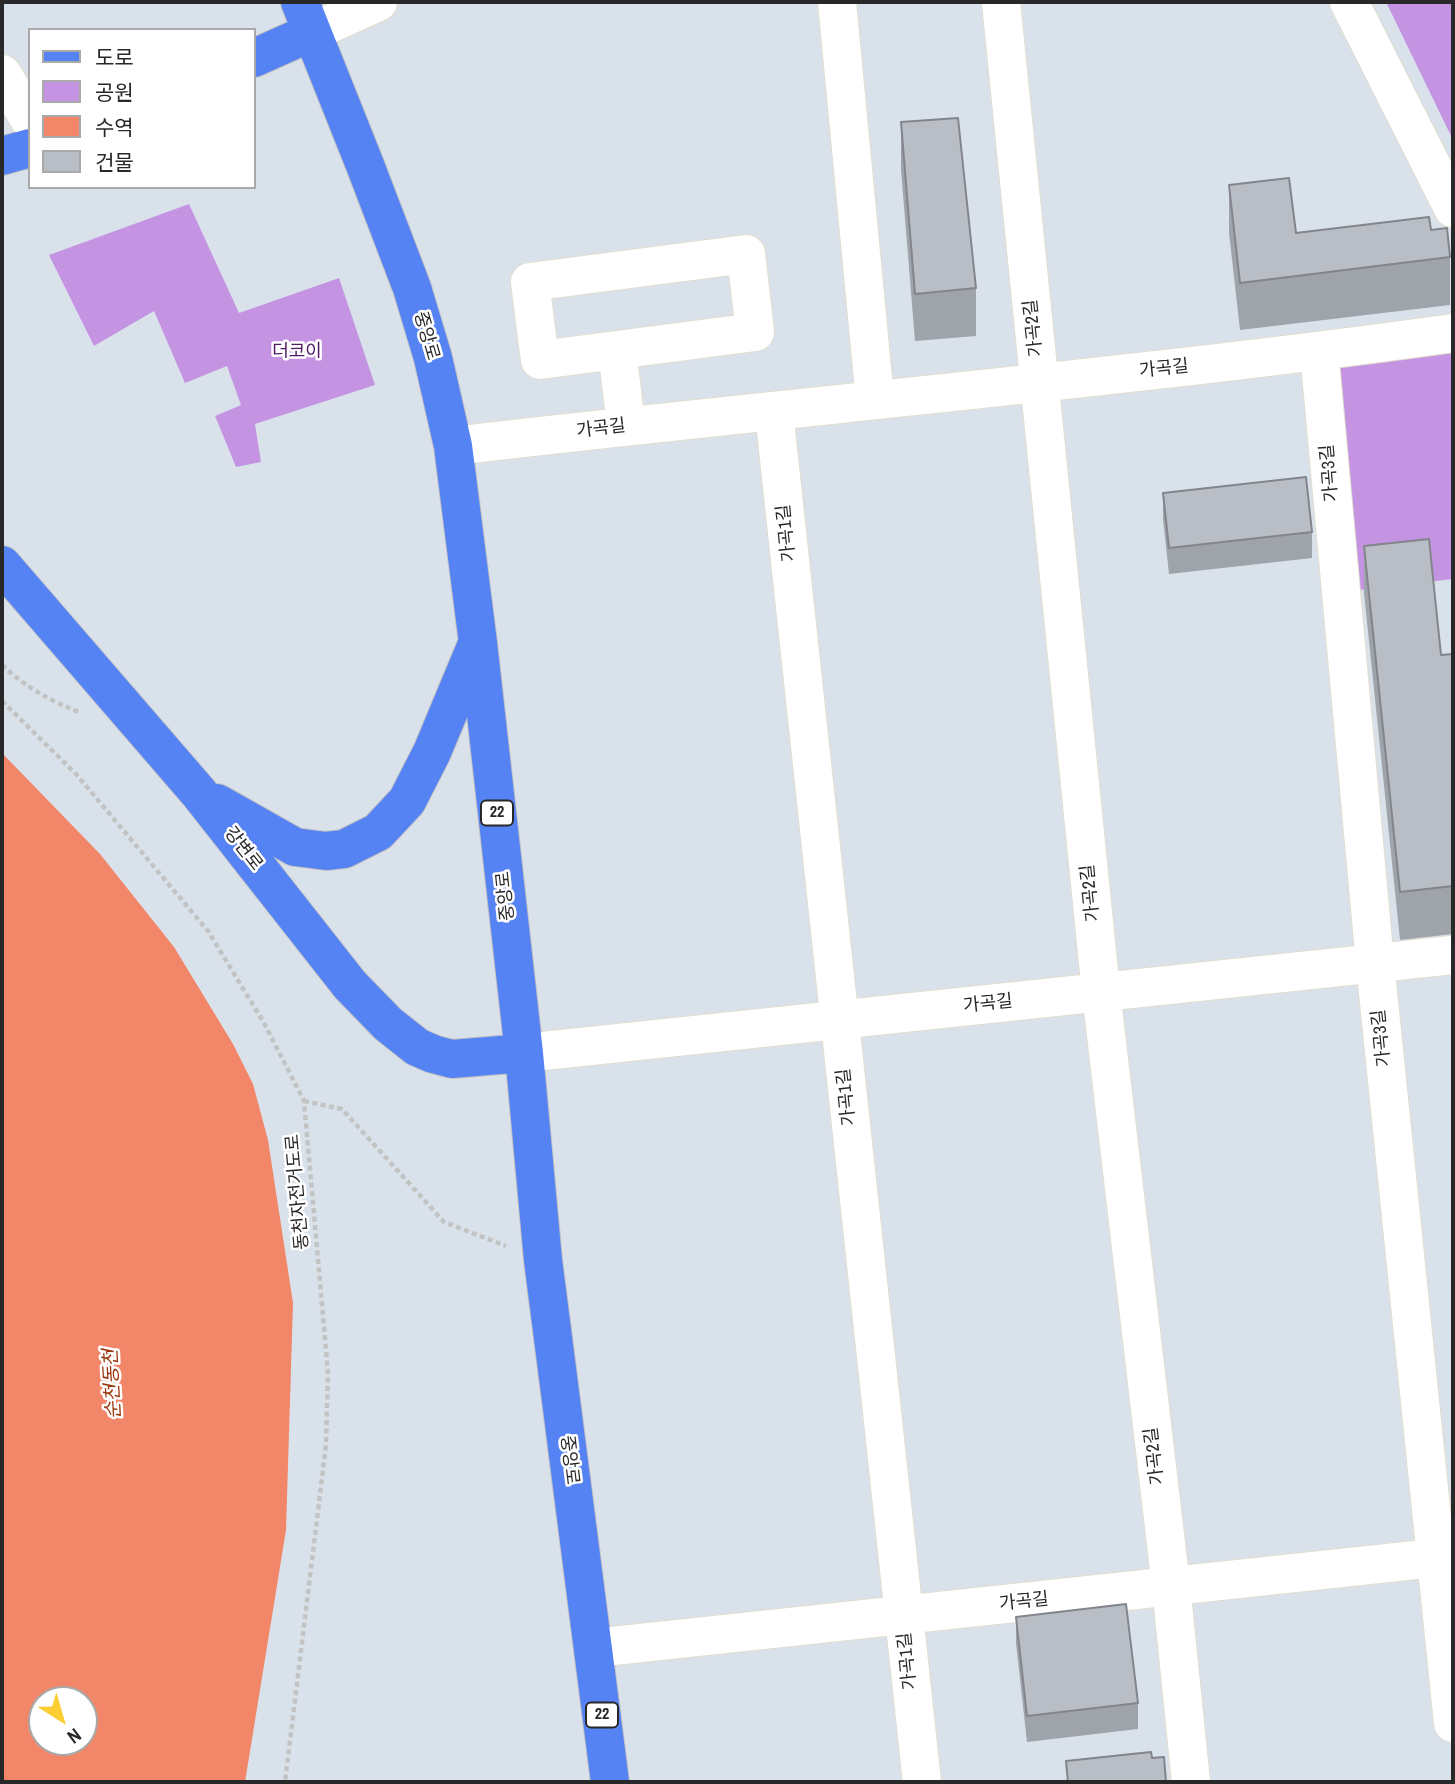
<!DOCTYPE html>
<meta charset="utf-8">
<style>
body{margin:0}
#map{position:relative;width:1455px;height:1784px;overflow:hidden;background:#d9e2eb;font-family:"Archivo Narrow","Noto Sans KR",sans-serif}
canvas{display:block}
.frame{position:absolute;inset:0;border:4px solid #282828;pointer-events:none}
.legend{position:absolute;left:28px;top:28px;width:228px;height:161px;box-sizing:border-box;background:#fff;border:2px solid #a9a9a9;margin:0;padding:9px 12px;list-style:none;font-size:21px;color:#282828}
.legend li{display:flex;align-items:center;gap:14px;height:35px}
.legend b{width:35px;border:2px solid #a9a9a9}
.north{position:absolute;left:28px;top:1686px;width:70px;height:70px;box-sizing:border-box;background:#fff;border:2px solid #a9a9a9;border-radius:50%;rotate:143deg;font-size:19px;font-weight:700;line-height:28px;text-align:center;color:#282828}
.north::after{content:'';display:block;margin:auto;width:24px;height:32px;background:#fdcd34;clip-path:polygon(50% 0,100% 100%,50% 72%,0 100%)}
</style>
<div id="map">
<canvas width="1455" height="1784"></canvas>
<div class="frame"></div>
<ul class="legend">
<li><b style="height:9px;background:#5683f3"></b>도로</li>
<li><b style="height:19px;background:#c494e3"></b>공원</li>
<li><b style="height:19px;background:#f18668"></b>수역</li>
<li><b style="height:19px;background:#b9bec6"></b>건물</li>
</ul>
<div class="north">N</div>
</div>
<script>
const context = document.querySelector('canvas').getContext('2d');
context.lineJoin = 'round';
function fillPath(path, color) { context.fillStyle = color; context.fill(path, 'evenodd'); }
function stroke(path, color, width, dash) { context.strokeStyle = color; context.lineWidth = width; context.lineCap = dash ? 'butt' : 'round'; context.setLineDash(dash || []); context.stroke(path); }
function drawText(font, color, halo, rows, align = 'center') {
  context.font = font + ' "Archivo Narrow","Noto Sans KR",sans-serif'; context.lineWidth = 5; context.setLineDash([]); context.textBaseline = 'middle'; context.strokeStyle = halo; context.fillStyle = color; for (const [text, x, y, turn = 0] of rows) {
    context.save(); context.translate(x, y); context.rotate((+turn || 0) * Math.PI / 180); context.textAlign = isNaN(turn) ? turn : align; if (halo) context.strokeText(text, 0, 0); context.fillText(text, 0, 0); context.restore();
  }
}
fillPath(new Path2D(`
 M1386,2H1453V140Z
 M189,204L239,313L339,278L375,385L255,424L261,462L236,467L215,416L241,405L227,366L185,383L154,311L94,346L49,255Z
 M1453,349V579L1359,590L1332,364Z`), '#c494e3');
fillPath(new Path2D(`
 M2,753L100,854L174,947L233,1044L253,1084L268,1140L293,1303L286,1530L245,1782H2ZM42,1700H84V1742H42Z`), '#f18668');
const minor = new Path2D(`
 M837,2L875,400
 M1001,2L1101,992L1171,1586L1191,1782
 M1349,2L1453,208
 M312,32L378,2
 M2,74L30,120
 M746,254L755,332L540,360L530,282Z
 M617,350L626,425
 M1319,351L1375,963L1453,1723
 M774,412L922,1782
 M453,446C786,407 1121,379 1453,333
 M524,1053L1453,955
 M594,1648L1453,1556`);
const major = new Path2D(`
 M300,2L365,165L412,288L433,358L453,446L478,643L524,1053L543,1260L610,1782
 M254,58L312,32
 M2,156L30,148
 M2,565L199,793L350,985L388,1024L417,1047L433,1054L452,1059L524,1053
 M217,803L295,847L326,851L344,849L378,832L407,801L432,752L477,644`);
stroke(minor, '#e2ddce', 40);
stroke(major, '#c3c3c3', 40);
stroke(new Path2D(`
 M2,665C25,687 51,701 81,713
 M2,701L76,774L208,931L264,1023L304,1101L328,1373L326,1445L285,1782
 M304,1101L342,1109L444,1222L506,1246`), '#c3c3c3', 4.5, [5, 3.5]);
stroke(minor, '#fff', 38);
stroke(major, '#5683f3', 38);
fillPath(new Path2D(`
 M901,122L976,288V336L915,341L901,170Z
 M1229,185L1296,233L1431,230L1450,257V305L1240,330L1229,233Z
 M1163,493L1312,532V558L1169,574L1163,519Z
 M1364,546L1441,655L1453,654V934L1400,940L1364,593Z
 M1016,1617L1138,1703V1729L1027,1742L1016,1643Z`), '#9fa3aa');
const building = new Path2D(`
 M958,118L976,288L915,294L901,122Z
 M1289,178L1296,233L1429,217L1431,230L1447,228L1450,257L1240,283L1229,185Z
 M1306,477L1312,532L1169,548L1163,493Z
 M1429,539L1441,655L1453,654V886L1400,892L1364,546Z
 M1126,1604L1138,1703L1027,1716L1016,1617Z
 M1151,1752L1152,1758L1164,1757L1166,1782H1068L1066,1761Z`);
fillPath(building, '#b9bec6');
stroke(building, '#82858b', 2);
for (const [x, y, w] of [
 [497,813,32],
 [602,1715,32]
]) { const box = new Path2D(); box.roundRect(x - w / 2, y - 12.5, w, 25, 5); context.fillStyle = '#fff'; context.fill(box); stroke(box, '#282828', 2); }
drawText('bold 16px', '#282828', null, [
 ["22",497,813],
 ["22",602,1715]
]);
drawText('18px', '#282828', '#fff', [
 ["가곡2길",1034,328,-96],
 ["중앙로",426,336,74],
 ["가곡길",1164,369,-6],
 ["가곡길",601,429,-7],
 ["가곡3길",1330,473,-95],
 ["가곡1길",787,533,-96],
 ["강변로",243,849,52],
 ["가곡2길",1091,893,-96],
 ["중앙로",506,896,-96],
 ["가곡길",988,1004,-6],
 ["가곡3길",1382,1038,-96],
 ["가곡1길",847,1097,-96],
 ["동천자전거도로",298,1192,-95],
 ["가곡2길",1155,1456,-97],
 ["중앙로",569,1460,83],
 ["가곡길",1024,1602,-6],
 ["가곡1길",908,1661,-96]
]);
drawText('18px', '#511865', '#fff', [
 ["더코이",297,352]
]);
drawText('italic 19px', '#9a340a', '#fff', [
 ["순천동천",113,1384,-93]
]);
</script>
